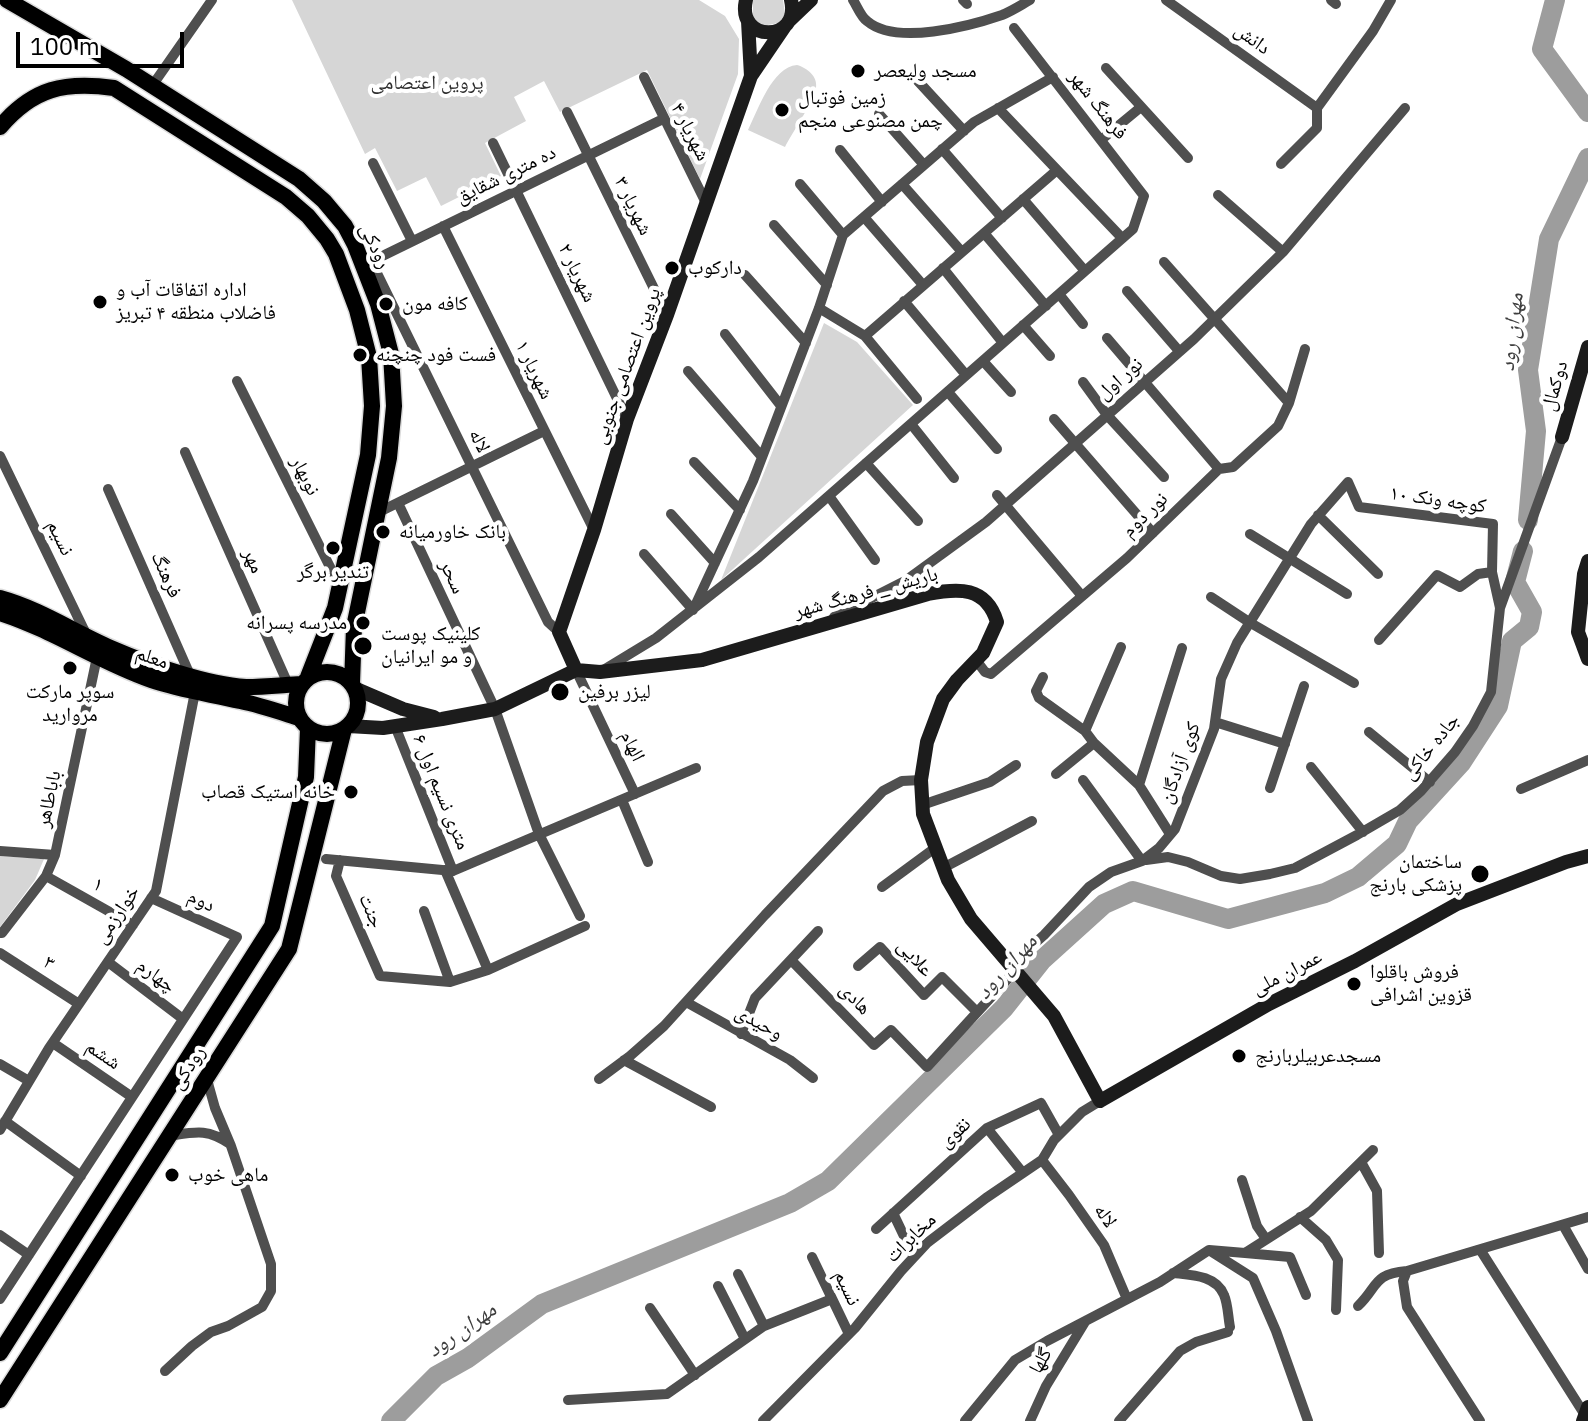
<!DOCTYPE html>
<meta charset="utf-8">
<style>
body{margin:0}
#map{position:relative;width:1588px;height:1421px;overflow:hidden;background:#fff;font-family:"IBM Plex Sans",sans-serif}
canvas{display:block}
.scale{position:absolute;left:16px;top:32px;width:168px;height:36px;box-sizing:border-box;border:4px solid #000;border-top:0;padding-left:10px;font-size:24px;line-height:28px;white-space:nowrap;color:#000;-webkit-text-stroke:6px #fff;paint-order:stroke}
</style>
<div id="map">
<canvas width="1588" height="1421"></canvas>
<div class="scale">100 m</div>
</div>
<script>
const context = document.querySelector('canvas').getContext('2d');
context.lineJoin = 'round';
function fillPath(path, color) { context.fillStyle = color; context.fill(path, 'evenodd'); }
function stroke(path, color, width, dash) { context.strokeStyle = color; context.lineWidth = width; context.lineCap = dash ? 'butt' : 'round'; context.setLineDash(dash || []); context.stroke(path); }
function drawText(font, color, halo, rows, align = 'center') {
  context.font = font + ' "IBM Plex Sans","Noto Naskh Arabic",sans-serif'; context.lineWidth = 8; context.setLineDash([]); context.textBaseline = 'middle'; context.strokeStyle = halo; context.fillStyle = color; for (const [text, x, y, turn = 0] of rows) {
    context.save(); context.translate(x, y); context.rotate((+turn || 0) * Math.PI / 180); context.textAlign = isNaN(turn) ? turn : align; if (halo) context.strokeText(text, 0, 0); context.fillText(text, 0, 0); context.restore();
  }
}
fillPath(new Path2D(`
 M292,0H699L725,16L739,39L738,74L700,179L647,70L560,112L544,81L514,97L526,121L485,143L501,176L441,206L426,177L397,191L375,148L365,154Z
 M753,0H783L785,14L779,23L762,26L753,19Z
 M797,65C807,68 818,76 816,88C815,99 791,135 785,147L748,130C758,110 772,67 797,65Z
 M824,323L857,342L913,405L721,580Z
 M0,856L44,859L35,880L0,927Z`), '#d6d6d6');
stroke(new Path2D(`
 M1555,0L1542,49L1588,112
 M1528,520L1536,431L1528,370L1549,239L1588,158
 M391,1421L436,1376L468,1358L542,1304L790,1203L828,1181L1004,1008L1042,960L1104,904L1133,891L1228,919L1325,893L1358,877L1397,844L1408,821L1461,763L1498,706L1512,641L1529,627L1532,612L1515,582L1523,551`), '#9d9d9d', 20);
const primary = new Path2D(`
 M7,0L126,69L299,179L324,201L345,226L355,245L378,304L391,354L394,406L389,458L354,627L352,684
 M0,127C33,88 65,81 114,88L286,197L308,216L327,239L336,254L357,310L369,357L372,406L368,455L335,608L308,677
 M0,598C40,609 74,632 111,648C148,664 207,685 246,687C264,687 283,685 301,684
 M0,613C53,630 99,662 151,680C180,690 210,694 240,701C260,705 280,712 299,718
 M296 703a31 31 0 1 1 62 0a31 31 0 1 1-62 0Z
 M0,1353L272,926L306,777L308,728
 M0,1400L289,949L344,729`);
stroke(primary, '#dbdbdb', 19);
stroke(new Path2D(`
 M853,0C857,6 861,17 867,21C896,46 970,26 1002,15C1012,11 1021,5 1030,0
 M963,0L967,4
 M1166,0L1317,108
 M1331,0L1336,4
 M1106,68L1188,158
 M644,77L706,203
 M917,80L964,131
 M152,86L212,0
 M998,108L1122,238
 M567,112L667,315
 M879,114L924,165
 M1101,140L1141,107
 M493,143L627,419
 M942,149L1002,218
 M840,150L882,202
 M373,163L412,241
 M1281,164L1317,128V108L1373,31L1391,0
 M800,184L843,235
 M902,184L962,252
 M1218,195L1283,252
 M1023,199L1085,271
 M864,217L923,285
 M774,225L827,285
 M443,226L594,530
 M984,233L1046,306
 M371,261L548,622L559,632
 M1164,262L1289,403
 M366,264L663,119
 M943,268L1003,343
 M745,275L806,343
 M1127,291L1179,351
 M1059,294L1083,324
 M904,301L966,375
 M819,308L865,336L1057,170
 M1023,325L1050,356
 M725,334L781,406
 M865,336L917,399
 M1107,338L1219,469
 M983,361L1011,392
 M688,371L762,457
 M237,381L339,585
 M1083,382L1107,415L1164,477
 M948,392L997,449
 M1054,419L1153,533
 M911,424L954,478
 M185,452L288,684
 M0,456L86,634
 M694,462L740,510
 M866,463L918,521
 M108,489L190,675
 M997,495L1082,596
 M829,496L875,560
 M398,503L495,709L539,834L580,916
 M379,512L544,431
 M671,514L715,563
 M1318,515L1378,574
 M1250,534L1347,594
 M644,554L693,610
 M1211,597L1249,622L1354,683
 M694,608L753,481L819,308L843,235L974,122L1053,77
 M834,617L905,581L986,522L1194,339L1283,252L1405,108
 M1379,640L1437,575L1460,587L1478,574L1492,572
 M976,660L985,672L991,674L1127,558L1219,469L1233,467L1278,426L1289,403L1305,349
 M605,669L656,638L759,557L1133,229L1144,196L1014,28
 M576,670L635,794
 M1043,677L1036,691L1039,698L1085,731L1094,743L1139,785
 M1215,722L1285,744
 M395,726L453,871
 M1085,731L1121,647
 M1369,732L1430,782
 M1311,767L1363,832
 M1056,774L1094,743
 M1083,780L1142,861
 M1270,788L1304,686
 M1521,789L1588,760
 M622,800L648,862
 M922,805L990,782L1016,765
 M1170,834L1139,785L1182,648
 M0,851L55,855
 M326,859L453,871L696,768
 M340,860L336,876L380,976L450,982L488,970L585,926
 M1146,860L1168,857L1188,862L1221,876L1240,879L1270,874L1295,868L1357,835L1400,810L1421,791L1455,752L1473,726L1491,692L1500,608L1562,437
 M943,868L1032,821
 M445,870L488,970
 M46,876L133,925
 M882,887L935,848
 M424,911L450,982
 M0,933H2L46,876L55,855L97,657
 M0,953L79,1004
 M791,960L874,1045L891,1030L927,1067L1014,972
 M108,962L183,1019
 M858,966L880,947L924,995L942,977L977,1012
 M1009,966L1044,935L1089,887L1111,872L1142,861L1159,848L1175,829L1214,729L1221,679L1237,643L1311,524L1348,482L1359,507L1493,524L1492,572L1500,608
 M686,1002L790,1060L813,1078
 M741,1034L755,998L818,931
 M53,1043L132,1097
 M624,1060L711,1107
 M0,1064L29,1081
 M599,1079L630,1056L664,1026L765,915L883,791L902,781L921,780
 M5,1121L81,1176
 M987,1128L1023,1173
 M0,1130L49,1048L156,891L195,692
 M169,1136C195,1132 207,1128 230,1144
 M1042,1160L1069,1195L1104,1245L1127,1299
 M1361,1162L1377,1191L1379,1253
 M1242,1180L1257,1226L1266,1239
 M893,1213L914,1257
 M1300,1217L1326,1240L1338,1260L1336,1310
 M1563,1225L1588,1269
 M876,1229L987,1128L1041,1103L1059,1135
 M0,1235L29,1255
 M1481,1251L1585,1415
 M1212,1252L1253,1278L1276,1331L1308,1421
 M1245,1253L1290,1257L1306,1295
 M812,1257L849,1334
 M1173,1273C1191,1275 1216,1275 1224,1295C1228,1304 1228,1317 1230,1327
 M738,1274L764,1326
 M718,1286L745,1339
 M0,1299L237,937L151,898
 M1358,1306C1379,1286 1372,1274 1407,1271
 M650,1308L695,1375
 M165,1371L192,1346L211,1332L228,1326L262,1307L271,1291V1264L231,1146L215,1108L206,1076
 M568,1400L667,1394L764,1326L832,1299
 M763,1421L855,1328L901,1271L927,1243L986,1198L1042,1160L1054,1140L1082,1112L1100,1101
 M965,1421L1015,1360L1047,1341L1160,1282L1209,1250L1245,1253L1311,1211L1373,1150
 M1030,1421L1046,1386L1085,1322
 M1119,1421L1180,1351L1196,1342L1228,1332
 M1480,1421L1407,1307L1403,1281L1407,1271L1588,1217`), '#4f4f4f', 10);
stroke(new Path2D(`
 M746,0C736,43 801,43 791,0
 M748,21L751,76
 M789,21L811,0
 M1562,437L1588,347
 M1588,561L1584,574L1578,632L1588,659
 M576,670L559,632L594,530L627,419L667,315L751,76L785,26
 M354,688L403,709L434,717
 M348,726L383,728L442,719L495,709L576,670L600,672L702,660L928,594C958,588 986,586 997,622L983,653L957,680L943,699L927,742L921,780L923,814L948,880L971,919L1054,1016L1100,1101L1269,1004L1355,961L1457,904L1566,862L1588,856
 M1583,1421L1588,1407`), '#1c1c1c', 14);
stroke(primary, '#000', 16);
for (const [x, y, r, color] of [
 [858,71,8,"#000"],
 [782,110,8,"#000"],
 [672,268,8,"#000"],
 [100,302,8,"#000"],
 [386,304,8,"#000"],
 [360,355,8,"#000"],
 [383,532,8,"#000"],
 [333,548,8,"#000"],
 [363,623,8,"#000"],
 [363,646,10,"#000"],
 [70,668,8,"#000"],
 [560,692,10,"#000"],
 [351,792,8,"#000"],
 [1480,874,10,"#000"],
 [1354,984,8,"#000"],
 [1239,1056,8,"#000"],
 [172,1175,8,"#000"]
]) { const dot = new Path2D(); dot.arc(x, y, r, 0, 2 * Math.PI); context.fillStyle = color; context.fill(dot); stroke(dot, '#fff', 3); }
drawText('20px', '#000', '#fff', [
 ["دانش",1252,39,36],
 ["فرهنگ شهر",1098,105,52],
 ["شهریار ۴",690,132,63],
 ["ده متری شقایق",506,175,-26],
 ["شهریار ۳",633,206,64],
 ["رودکى",375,246,65],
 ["شهریار ۲",577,273,64],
 ["پروین اعتصامی جنوبی",627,366,-70],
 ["شهریار ۱",534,370,64],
 ["نور اول",1120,379,-41],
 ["دوکمال",1555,386,-74],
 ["لاله",479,441,64],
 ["نوبهار",305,476,63],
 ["کوچه ونک ۱۰",1438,500,8],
 ["نور دوم",1145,515,-44],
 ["نسیم",60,538,64],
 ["مهر",253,561,66],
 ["فرهنگ",166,575,66],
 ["سحر",452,577,65],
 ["باریش _ فرهنگ شهر",866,593,-15],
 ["معلم",152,658,19],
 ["الهام",632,746,64],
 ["جاده خاکی",1431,747,-51],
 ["کوی آزادگان",1180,763,-70],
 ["۶ متری نسیم اول",441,792,68],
 ["باباطاهر",49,799,-78],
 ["۱",98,885,29],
 ["دوم",201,901,25],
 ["جنت",371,911,67],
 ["خوارزمی",117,915,-56],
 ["علایی",915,958,48],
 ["۳",49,963,33],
 ["عمران ملی",1287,973,-27],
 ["چهارم",156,976,37],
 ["هادی",855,999,46],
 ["وحیدی",759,1023,29],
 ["ششم",103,1055,34],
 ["رودکی",188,1068,-57],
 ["نقوی",955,1133,-42],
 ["لاله",1105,1216,55],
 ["مخابرات",911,1238,-44],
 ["نسیم",847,1288,65],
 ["گلها",1041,1361,-60]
]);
drawText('20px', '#000', '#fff', [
 ["مسجد ولیعصر",874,71],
 ["زمین فوتبال",798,98],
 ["چمن مصنوعی منجم",798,121],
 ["دارکوب",688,268],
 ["اداره اتفاقات آب و",116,290],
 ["فاضلاب منطقه ۴ تبریز",116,313],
 ["کافه مون",402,304],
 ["فست فود چنچنه",376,355],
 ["بانک خاورمیانه",399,532],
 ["تندیر برگر",333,572,"center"],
 ["مدرسه پسرانه",347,623,"right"],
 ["کلینیک پوست",381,634],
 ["و مو ایرانیان",381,657],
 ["سوپر مارکت",70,692,"center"],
 ["مروارید",70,715,"center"],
 ["لیزر برفین",578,692],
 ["خانه استیک قصاب",335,792,"right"],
 ["ساختمان",1462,862,"right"],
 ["پزشکی بارنج",1462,885,"right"],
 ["فروش باقلوا",1370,972],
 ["قزوین اشرافی",1370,995],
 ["مسجدعربیلربارنج",1255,1056],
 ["ماهی خوب",188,1175]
], 'left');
drawText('20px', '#2d2d2d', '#fff', [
 ["پروین اعتصامى",427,83]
]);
drawText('italic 22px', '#3e3e3e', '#fff', [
 ["مهران رود",1512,332,-83],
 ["مهران رود",1007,967,-48],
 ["مهران رود",462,1330,-35]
]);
</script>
